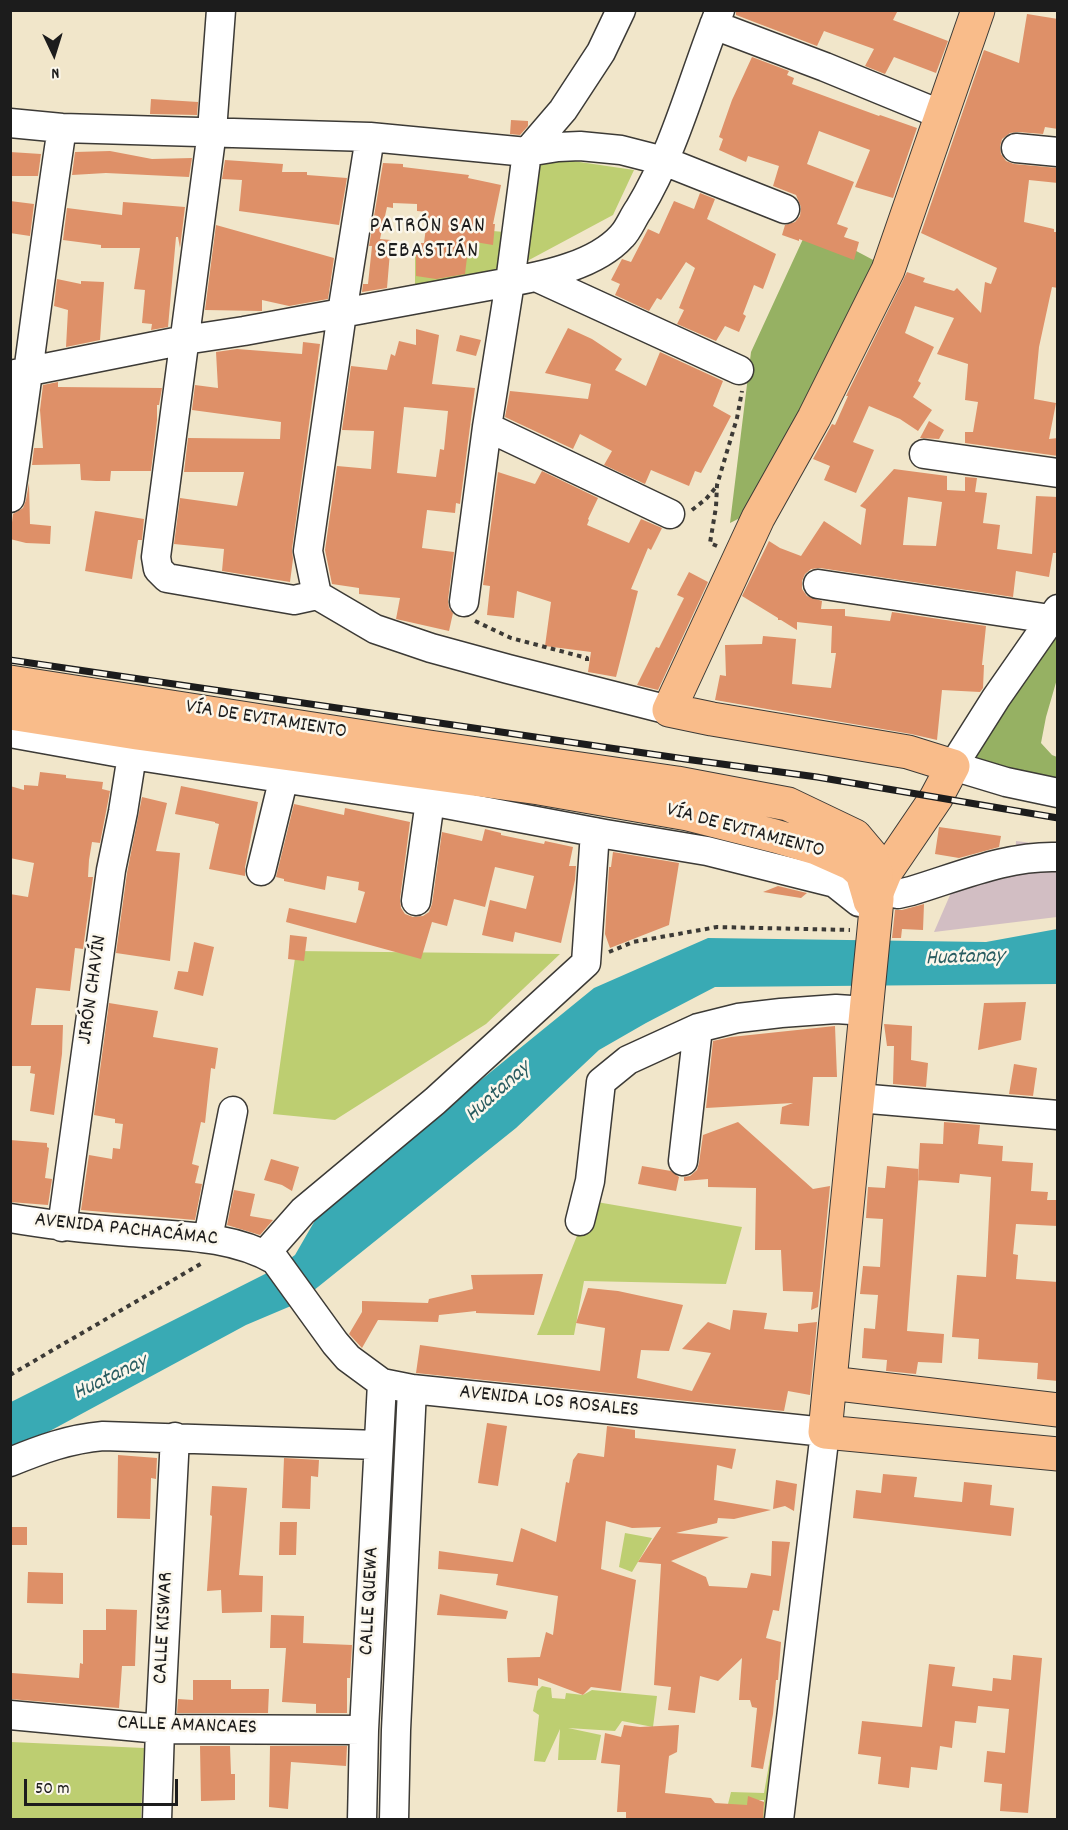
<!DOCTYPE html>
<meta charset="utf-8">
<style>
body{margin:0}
#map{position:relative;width:1068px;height:1830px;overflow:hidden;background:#f1e6ca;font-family:Dekko,sans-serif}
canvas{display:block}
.frame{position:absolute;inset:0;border:12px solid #1c1c1c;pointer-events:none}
.north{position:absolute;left:24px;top:24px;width:60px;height:60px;-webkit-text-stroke:4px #fbf7ec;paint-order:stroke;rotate:176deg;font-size:16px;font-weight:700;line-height:24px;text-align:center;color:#1c1c1c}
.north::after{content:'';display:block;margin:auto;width:21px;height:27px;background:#1c1c1c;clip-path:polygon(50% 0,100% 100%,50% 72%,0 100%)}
.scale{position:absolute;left:24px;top:1779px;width:154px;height:27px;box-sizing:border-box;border:3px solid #1c1c1c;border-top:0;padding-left:8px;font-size:18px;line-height:21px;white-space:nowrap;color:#1c1c1c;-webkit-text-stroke:4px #fbf7ec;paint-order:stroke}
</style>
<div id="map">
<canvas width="1068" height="1830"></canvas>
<div class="frame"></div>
<div class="north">N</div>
<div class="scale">50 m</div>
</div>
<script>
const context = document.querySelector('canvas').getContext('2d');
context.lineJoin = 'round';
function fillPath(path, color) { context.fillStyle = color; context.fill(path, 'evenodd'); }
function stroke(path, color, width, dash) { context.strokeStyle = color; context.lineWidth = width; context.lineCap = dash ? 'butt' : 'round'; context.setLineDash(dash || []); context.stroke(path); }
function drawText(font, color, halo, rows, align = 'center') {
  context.font = font + ' Dekko,sans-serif'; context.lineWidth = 5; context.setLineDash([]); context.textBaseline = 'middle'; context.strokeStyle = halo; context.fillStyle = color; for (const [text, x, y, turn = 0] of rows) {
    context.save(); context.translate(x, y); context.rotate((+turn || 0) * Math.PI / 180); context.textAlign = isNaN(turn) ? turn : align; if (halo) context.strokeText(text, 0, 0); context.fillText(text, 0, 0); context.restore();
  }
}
fillPath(new Path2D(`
 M1016,841L1057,846V917L934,932L960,872L1015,870Z`), '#d2bec3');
fillPath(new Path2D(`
 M532,155L634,170L613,215L516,267Z
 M443,227L505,232L499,274L415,293V253L440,255Z
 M296,951L560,954L486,1024L335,1120L273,1114Z
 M591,1201L742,1227L726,1284L584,1281L574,1335H537Z
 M625,1533L652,1538L632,1572L619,1567Z
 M542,1686L551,1688L552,1698L565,1699L566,1693L583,1695L592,1690L657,1696L653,1727L622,1721L615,1731L568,1728L601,1735L596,1760H558L560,1729L545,1762L534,1761L539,1715L533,1711L537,1691Z
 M781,1696L778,1819H763L764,1800H755L752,1809L728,1804L731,1792L764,1793Z
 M11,1742L144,1748L141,1819H11Z`), '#bdce71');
fillPath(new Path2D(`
 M809,226L877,262L758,509L730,523L751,352Z
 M1057,617V679L1046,717L1041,743L1052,755L1057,757V784L972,759Z`), '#96b163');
fillPath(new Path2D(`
 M1057,929V984L715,987L646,1023L599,1050L516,1128L298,1303L246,1325L11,1452V1402L277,1268L295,1255L321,1210L594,988L708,938L986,942Z`), '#39aab4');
fillPath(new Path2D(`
 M736,10H898L893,20L948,41L936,73L894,57L885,74L865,66L874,49L824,31L817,46L736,15Z
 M1027,14L1058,19V129L1045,127L1043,134L1018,132L1010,133L1002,139L1000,147L1001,154L1006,161L1014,164L1058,168V183L1029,180L1024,222L1054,229V232H1058V288L1052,287L1039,347L1034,399L1056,403L1049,439L1058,438V456L965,443V432H973L978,402L965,400L968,364L937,354L954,318L915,306L905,333L934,347L918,381L921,383L913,397L932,410L918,431L900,419L869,406L853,442L874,450L856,493L824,480L830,466L813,459L832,424L835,425L848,396H846L907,272L925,278L923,282L954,291L957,288L981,313L985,282L991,284L997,268L921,233L984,50L1019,63Z
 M752,57L789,71L787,75L794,78L792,84L879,116L880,115L917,128L893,198L855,187L870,150L819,131L807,164L854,182L837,224L848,228L844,237L859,242L854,260L799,239V241L782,235L785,225L795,222L800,216L801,207L796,195L773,186L779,166L748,156L746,162L719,150L723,139L719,137L732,100Z
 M151,99L198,102L197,115L150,114Z
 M511,120L528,121V126L520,135L510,134Z
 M110,151L152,159L192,158L189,177L106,173L72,175L75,152Z
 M10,152L41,154L38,176H10Z
 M225,160L283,164L282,172H307V175L347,178L339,225L239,211L242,180L222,179Z
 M383,163L403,164V167L469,175L468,178L501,185L493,224H495L493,245L469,241L465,274L436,279L416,276V243H424L428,212L417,211V204L393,203V208L387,207L380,239L391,240L387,288L362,292L363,284H368L372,246H369Z
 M700,193L715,199L707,219L776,254L763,289L754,285L743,314L746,316L739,332L725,326L716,341L677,324L684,310L679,308L695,268L686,262L661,300L657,298L649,311L615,295L620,284L611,280L622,259L631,262L648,229L659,234L674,201L694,209Z
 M10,201L34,204L30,236L10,233Z
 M123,202L185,207L180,248L178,237H176L168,327L151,330L152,324L142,323L145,290L134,289L140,248H101V245L63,240L67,208L122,215Z
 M216,225L334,258L328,299L289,306L262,300V311L205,310Z
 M57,279L81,284V281L104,282L100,340L66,347L68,310L54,306Z
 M568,328L592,339L622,359L615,370L646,386L660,352L723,381L713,406L731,416L701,473L695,471L689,486L651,470L645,484L604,465L612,451L580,434L573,449L505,417L510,391L588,399L591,384L545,373Z
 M416,329L439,335L432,384L475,388L460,504L456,503L455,513L427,510L422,548L454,552L448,600L449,608L453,613L449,631L396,619L400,598L359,594V588L332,584L325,550L337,466L371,469L374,431L342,430L351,366L387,370L391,354L395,356L399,341L416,345ZM404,407L448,411L444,450L440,449L436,477L397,473Z
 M460,335L481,340L476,356L456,351Z
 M303,342L320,344L292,549L293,559L290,582L222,571L224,549L174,544L180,498L237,506L244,472H184L188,438L280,439L281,422L192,410L195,385L218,388L216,352L237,349L302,354Z
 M58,382V387L162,388L159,405H157V420L151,471H111L110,481H96L81,480L80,464L32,465L34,448H43L40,410L43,385Z
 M929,421L944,430L939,439L920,438Z
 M894,469L947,476V490L965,491V477L977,478L975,492L987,493L983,523L1000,525L997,549L1032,554L1036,496L1058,497V553H1053L1049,577L1016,571L1013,597L820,568L811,569L805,574L802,581V589L807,596L822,601L821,609H845V616L890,621L892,612L986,626L982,665H984L983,688L980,692L942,690L937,740L911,734L715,700L720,675L726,676L725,645L762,644L763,636L796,639L792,684L831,688L836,653H831L832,626L797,622V630L781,620H778V618L742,596L769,541L780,548L801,556L824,521L861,545L866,509L860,506ZM908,497L942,502L936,546L903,545Z
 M542,471L598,498L588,519L589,520L587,525L629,543L641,519L662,528L651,550L648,548L631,589L638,591L616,677L588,672L591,652L545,646L551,602L517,591L514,618L487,615L490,586L483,585L498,472L535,484Z
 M29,483L30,524L51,526L50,544L26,543L10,539L13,514L23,508L26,500Z
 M95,511L144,519L142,540H138L132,579L85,571Z
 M689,572L708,582L658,690L637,685L656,647L659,648L684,598L677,595Z
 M40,772L66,775V778L103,782L102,789L110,791L100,843L92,842L89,860L88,877H93L83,949L75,948L70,991L36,988L31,1025H63L62,1054L54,1115L30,1111L35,1074L30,1073L31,1066H10V894L28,897L34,863L10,858V786L24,790V785L38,786Z
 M181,786L258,802L245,867V876L209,869L219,824L215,823V822L175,814Z
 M142,797L167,803L156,851L180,853L170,961L116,953L127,873Z
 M294,804L344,815L345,808L410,822L400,899L401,908L405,914L413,917L423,916L429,912L432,904L442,832L482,841L485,829L501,833V835L544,844L545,841L573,847L569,866H576L575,880L561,943L515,932L513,942L482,935L490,900L526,909L534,876L495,867L485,907L454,899L447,926L432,922L421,959L286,922L289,908L356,923L365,892L358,890L359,882L327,876L325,890L284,881V879L276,877Z
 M939,827L1001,836L999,847L959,858L935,854Z
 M613,852L679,863L669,925L610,948L605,934L609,867H611Z
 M778,886L807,893L801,898L763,892Z
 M924,904L923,930L902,929L901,938H892L895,910H902Z
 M290,935L307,937L304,961L288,959Z
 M194,942L214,947L203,996L174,989L178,971L188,972Z
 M1026,1002L1021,1040L978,1050L984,1003Z
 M109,1003L158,1011L153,1037L218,1048L215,1069L211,1068L205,1123L201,1122L192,1164L199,1166L195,1183L202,1184L195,1220L81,1210L89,1155L112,1159L113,1148L120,1149L123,1124L115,1123V1119L94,1115Z
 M884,1024L912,1026L911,1060L928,1063L926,1087L893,1084L894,1046H887Z
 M835,1026L837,1077H813L809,1126L780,1124L782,1107L793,1103L706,1108L713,1041L731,1037Z
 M1014,1064L1037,1068L1033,1096L1009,1094Z
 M738,1122L813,1189L830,1186L818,1307L811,1310L813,1292L783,1291L781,1250H755L756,1188L708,1187V1179L684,1181V1177L690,1176L697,1170L699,1163L703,1135Z
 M944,1122L980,1125L978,1144L1003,1146L1002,1161L1033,1163L1031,1191L1048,1192L1047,1200H1058V1226L1016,1224L1013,1254L1018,1255L1016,1279L1058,1282V1381L1037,1379L1038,1363L978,1359L979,1339L952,1337L957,1275L986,1277L991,1177L960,1174L959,1183L918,1180L920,1143L943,1144Z
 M10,1140L47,1143V1147L49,1148L45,1178L52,1179L48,1205L10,1202Z
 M271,1159L299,1167L292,1191L282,1185L264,1180Z
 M642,1166L671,1171L679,1177L676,1191L638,1184Z
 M887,1166L919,1169L907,1331L944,1334L942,1363L918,1362L916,1374L886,1371L887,1360L862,1358L864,1328L875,1329L878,1295L860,1294L863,1266L880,1267L883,1219L866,1218L868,1187L885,1188Z
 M234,1190L255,1194L250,1216L273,1220L260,1235L227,1225Z
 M543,1274L534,1315L476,1313V1311L439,1315L438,1322L378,1320L362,1348L349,1334L362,1312V1301L428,1303L429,1299L473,1289L471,1275Z
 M588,1288L618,1291L683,1305L669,1351L641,1350L637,1378L692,1391L711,1353L682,1349L708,1322L730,1330L733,1310L767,1313L764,1329L798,1332V1324L817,1322L810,1395L788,1391L784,1411L416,1373L420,1345L600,1371L605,1328L576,1323Z
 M487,1423L507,1426L498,1486L478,1483Z
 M607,1426L635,1430V1438L736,1449L732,1469L717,1465L714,1500L771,1510L734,1519L718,1518L717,1523L676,1533L729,1537L671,1561L706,1577L709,1586L747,1588L751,1573L771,1576L772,1541L790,1542L779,1611L773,1610L766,1638L781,1642L778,1680H776L773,1714L763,1769L751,1767L757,1708L752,1707L750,1700H739L742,1658L718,1681L700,1676L695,1713L668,1710L671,1687L654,1685L661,1564L638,1562L661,1527L632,1528L606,1521L601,1569L636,1580L621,1691L591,1687L583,1695L538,1678V1686L508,1682L507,1658L540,1657L546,1632L553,1635L558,1596L496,1585L498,1574L438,1569L439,1551L513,1562L521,1528L556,1542L566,1482L569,1483L573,1460L578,1453L604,1457Z
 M118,1455L157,1458L156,1479L151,1478L150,1519L117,1518Z
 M284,1458L319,1460L318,1477L311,1476L310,1509L282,1508Z
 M883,1474L917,1477L914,1497L962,1502L964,1482L992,1485L990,1505L1014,1508L1011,1536L853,1518L856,1490L881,1493Z
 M776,1480L797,1484L794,1511L785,1506L773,1509Z
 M212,1486L247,1488L239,1575L263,1576L262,1612L222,1613L221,1590L207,1591L212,1516L210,1515Z
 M280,1522H297L296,1555H279Z
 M10,1527H27V1545H10Z
 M28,1572L63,1573V1604L27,1603Z
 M440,1594L508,1611L506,1619L437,1615Z
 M106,1609L137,1610L135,1666H122L119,1708L10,1699L12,1673L79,1678L80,1663L83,1664V1630H106Z
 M271,1615L304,1616L303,1643L352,1645L350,1678H347V1713H316V1704L282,1702L286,1648H270Z
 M1013,1655L1042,1658L1028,1813L1000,1811L1002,1784L984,1782L987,1751L1005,1753L1009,1709L978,1706L976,1723L955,1721L952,1748L940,1746L937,1770L911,1767L909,1788L878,1784L881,1757L858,1754L862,1721L922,1727L929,1664L955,1667L952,1686L992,1691L993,1678L1011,1680Z
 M193,1680H231V1689H269L268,1713H177L178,1699L193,1700Z
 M624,1725L640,1727L679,1725L677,1752L669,1756L665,1793L711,1798L715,1803L747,1805L748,1796L764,1802L763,1820H626V1812H617L620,1765L601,1763L605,1733L621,1737Z
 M200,1746H230L231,1774H235V1800L201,1801Z
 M270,1746H347L346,1766L291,1762L288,1809L269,1807Z`), '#de9068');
const minor = new Path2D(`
 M221,10L212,131L156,557L158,569L167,578L294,600L317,595L375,629L431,648L508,669L669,710
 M714,25L825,67L942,115
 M10,123L62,128L370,137L527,152L558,147L580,146L621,150L664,161L785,209
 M1016,148L1058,152
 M536,277L739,370
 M10,375L185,340L244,331L510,282C546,275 596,265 622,236C629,229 633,217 639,209C676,148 693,77 720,10
 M487,427L670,514
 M924,454L1058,473
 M10,498C29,375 43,251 62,128
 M818,584L1050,619
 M317,595L308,551L342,313L370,137
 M464,602L487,427L510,282L527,152L563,110L601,52L621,10
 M1058,609L996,698L953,766L1006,782L1058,793
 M10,733L132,755L430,801L605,834L707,851L835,883L859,902L870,901
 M261,871L284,777
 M878,890L898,894L911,891C958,877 1008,855 1058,857
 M416,901L430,801
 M858,1098L1058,1115
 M683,1161L698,1028
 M10,1218C50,1225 90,1229 130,1232C179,1236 231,1235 275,1260L335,1343L348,1358L382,1383L412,1389L825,1432L779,1820
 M580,1221L590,1181L601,1082L628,1060L698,1028L738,1018L781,1013L836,1009L867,1011
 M62,1227L111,870L123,812L132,755
 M208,1238L233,1111
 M265,1254L303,1211L435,1101L586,963L595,832
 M10,1462C42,1449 69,1439 103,1436L378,1445
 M10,1715L160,1729L364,1730
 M157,1820L160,1729L175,1437
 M362,1820L364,1730L382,1383
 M394,1820L396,1730L412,1389`);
const major = new Path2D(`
 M870,901L878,890L885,873L936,798L953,766L908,752L712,719L669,710L758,518L814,418L888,270L978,10`);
const highway = new Path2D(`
 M10,682L429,747L677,783L788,804L855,836L871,855L876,873L877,899L825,1432L1058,1454
 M10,713L137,733L539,788L688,814L775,836L816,848L852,864L862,873L869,897
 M830,1383L1058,1410`);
stroke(minor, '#3c3a36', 31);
stroke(major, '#3c3a36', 35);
stroke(highway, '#3c3a36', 35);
stroke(new Path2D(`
 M692,510L706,499L717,486
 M717,546L710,543L716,507L717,485L737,418L742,391
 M475,621L511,638L587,658V664
 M609,952L633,942L717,927L850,930
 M10,1375L204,1262`), '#3c3a36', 4, [4.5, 4.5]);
stroke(minor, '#fff', 28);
stroke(major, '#f9bc8a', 33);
stroke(highway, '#f9bc8a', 33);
const rail = new Path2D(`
 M10,660L685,759L817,777L1058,818`);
stroke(rail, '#1c1c1c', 7);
stroke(rail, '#fbf7ec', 4.5, [14]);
drawText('21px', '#1c1c1c', '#fbf7ec', [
 ["VÍA DE EVITAMIENTO",266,721,9],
 ["VÍA DE EVITAMIENTO",745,832,15],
 ["JIRÓN CHAVÍN",94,990,-82],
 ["AVENIDA PACHACÁMAC",126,1231,6],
 ["AVENIDA LOS ROSALES",549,1403,6],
 ["CALLE QUEWA",371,1601,-87],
 ["CALLE KISWAR",165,1628,-87],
 ["CALLE AMANCAES",187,1727,2]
]);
context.letterSpacing = '1.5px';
drawText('22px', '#1c1c1c', '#fbf7ec', [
 ["PATRÓN SAN",428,228],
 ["SEBASTIÁN",428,253]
]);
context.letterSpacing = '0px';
drawText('italic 22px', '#295c60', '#fbf7ec', [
 ["Huatanay",965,959,-2],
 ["Huatanay",499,1093,-42],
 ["Huatanay",111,1379,-26]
]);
</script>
